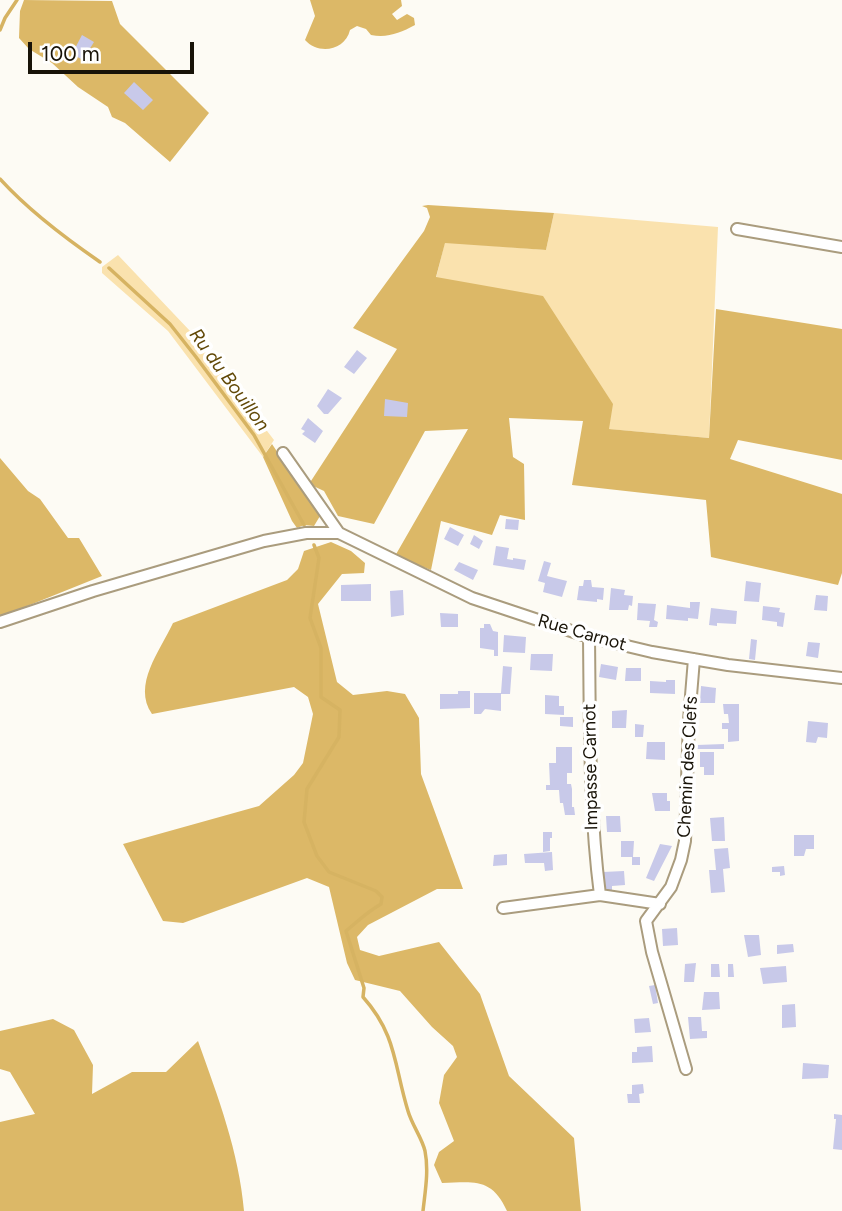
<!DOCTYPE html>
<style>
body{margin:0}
#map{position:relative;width:842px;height:1211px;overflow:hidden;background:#fdfbf4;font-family:Figtree,sans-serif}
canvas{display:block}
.scale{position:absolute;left:28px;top:42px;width:166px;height:32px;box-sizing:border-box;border:4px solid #181308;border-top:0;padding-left:9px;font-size:21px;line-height:24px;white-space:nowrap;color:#181308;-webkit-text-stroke:5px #fff;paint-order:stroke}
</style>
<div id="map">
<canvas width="842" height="1211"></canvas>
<div class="scale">100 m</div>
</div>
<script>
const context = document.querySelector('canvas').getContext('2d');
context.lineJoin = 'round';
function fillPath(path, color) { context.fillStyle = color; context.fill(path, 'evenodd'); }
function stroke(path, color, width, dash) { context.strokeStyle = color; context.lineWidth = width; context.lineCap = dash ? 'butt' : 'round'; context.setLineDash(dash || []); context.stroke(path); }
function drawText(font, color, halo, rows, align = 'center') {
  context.font = font + ' Figtree,sans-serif'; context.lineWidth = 7; context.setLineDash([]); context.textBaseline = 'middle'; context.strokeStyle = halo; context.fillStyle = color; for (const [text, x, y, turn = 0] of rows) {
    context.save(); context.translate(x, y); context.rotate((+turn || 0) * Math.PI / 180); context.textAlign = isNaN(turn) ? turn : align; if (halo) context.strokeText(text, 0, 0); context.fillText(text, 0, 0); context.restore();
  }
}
fillPath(new Path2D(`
 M554,213L718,227L709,438L608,429L436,278L445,242L546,250Z
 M118,255L191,332L274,440L263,457L168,331L102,273V267Z`), '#fae2ae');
fillPath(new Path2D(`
 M24,0L112,1L120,24L209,113L170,162L125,123L112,117L108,107L78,87L52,63L29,49L19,38L20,11Z
 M310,0H401L402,6L392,14L397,20L407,14L414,18L415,25C400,33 388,38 371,35L366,29L357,26L350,30C345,51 318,55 305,40L315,16Z
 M428,205L554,213L546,250L445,243L436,277L543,296L613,404L609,429L709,438L716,309L842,329V460L738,440L730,459L842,494V573L838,585L711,557L706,500L572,485L583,421L509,418L513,457L524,464L525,520L500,515L492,535L441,521L431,570L395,556L468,429L425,431L374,524L338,516L324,491L309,484L397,349L353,328L424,231L430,217L427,208L422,206Z
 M272,444L320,516L314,526L304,525L297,528L292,521L263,457Z
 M0,458L28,491L40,499L68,538H79L102,576L0,617Z
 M331,542L351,551L365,563L364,573L342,574L318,604L337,682L353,695L387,691L405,694L419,718L421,774L463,889H437L368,925L357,937L360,950L379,956L439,942L480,994L509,1076L574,1138L581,1211H507C492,1177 473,1182 442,1183L434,1165L439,1152L454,1141L439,1103L444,1075L457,1057L453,1046L432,1027L400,991L355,980L347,963L329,887L307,878L183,923L163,921L123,844L259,806L294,775L303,763L313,714L308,697L294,687L152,714C132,685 160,651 173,623L287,580L298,569L304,551Z
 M53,1019L74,1030L93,1065L92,1094L132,1072H166L198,1041C218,1097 239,1152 244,1211H0V1122L35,1114L10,1072L0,1069V1031Z`), '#dcb867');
stroke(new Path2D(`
 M0,30L5,18L17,0
 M0,179C29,211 65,238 100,262
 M109,268L170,324L196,357L254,435L304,525
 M314,545L319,558L310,618L321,648V697L340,710L339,737L307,789L304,822L317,856L329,872L376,891L382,897L381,904C367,912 358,921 346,931L364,988L363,997C397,1035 394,1066 408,1111C412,1125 422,1138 425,1151C429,1171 425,1192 423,1211`), '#d6b362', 3.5);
fillPath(new Path2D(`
 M82,35L94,42L83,60L72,54Z
 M134,82L153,100L143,110L124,93Z
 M357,350L367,358L354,374L344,367Z
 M328,389L342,398L328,414H324L317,406Z
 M385,399L408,403L407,417L384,416Z
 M308,418L323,431L315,443L302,434L305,431L301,429Z
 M506,519L519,520L518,530L505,529Z
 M450,527L464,535L458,546L444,539Z
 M474,535L483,541L479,549L470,544Z
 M496,546L509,548L507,559L513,560V558L526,560L524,570L493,565Z
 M544,561L551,563L547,576L567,581L562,597L543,592L545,583L538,581Z
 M459,562L478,570L473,580L454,570Z
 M584,580H591L592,587L604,588L603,600L597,599V602L577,600L579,586H583Z
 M746,581L761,583L759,602L744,601Z
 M371,584V601H341V585Z
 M611,588L625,590L624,595L633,596L632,606L629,605L628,610H609Z
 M403,590L404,615L391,617L390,591Z
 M816,595L828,596L827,611L814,610Z
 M690,602H700L698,619L688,618V621L666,619L667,605L690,608Z
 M638,603L656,604L654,620L658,622L657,627H649L650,621L637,620Z
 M763,606L780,608L779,612L785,613L783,627L777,626V622L762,620Z
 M711,608L737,611L736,624L717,623V626L709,625Z
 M440,613L458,614V627H441Z
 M484,624H490L493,631L498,632V656H494V650L480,648V628H484Z
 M504,635L526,637L525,653L503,652Z
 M751,639L757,640L755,660L749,659Z
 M808,642L820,643L818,658L806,656Z
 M531,654H553L552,671L530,670Z
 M601,664L618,667L616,680L599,677Z
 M503,666L512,667L510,694H501V711L485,709L481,714H474V693H501Z
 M626,668H641V681H625Z
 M666,680H675V694L650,693V681L666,682Z
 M701,686L716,688L715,703H700Z
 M458,691H470V708L440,709V694H458Z
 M545,695L559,696V706H564V715L545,714Z
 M723,704H739V741L728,742V729H722V723H729L728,714H724Z
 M627,710L626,728H612V711Z
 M560,717H573V727L560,726Z
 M808,721L828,723L827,738L818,737L816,743L806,742Z
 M635,724L644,725L643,737H635Z
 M647,742H665V760L646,759Z
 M724,744V749H697V745Z
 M556,747H572V773H567V784H571L572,789V807H574L575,815H565L563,803H560L559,790H546V785H550L549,763H556Z
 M700,752H714V775H704V767H700Z
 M652,793H667V801H670V811H655Z
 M606,816H620L621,832H607Z
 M724,817L725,841H712L710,818Z
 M543,832H552V838H550V851L543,852Z
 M794,835H814V849H806L804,856H794Z
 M621,841H634L633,857H640V865H632V857H621Z
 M660,844L672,846L654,881L646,878Z
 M728,848L730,868L723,869L725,892L711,893L709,870H716L714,849Z
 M552,852L553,870L545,871L544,863H525L524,854Z
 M507,854V865L493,866L494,855Z
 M784,866L785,875L780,876V872H772V867Z
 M624,871L625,885L612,886V891H604L603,872Z
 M677,928L678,945L663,946L662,929Z
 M744,935H759L761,955L748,957Z
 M793,944L794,952L777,954V945Z
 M696,963L694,982H684L685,964Z
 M711,964H719L720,977H711Z
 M728,964H733L734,977H728Z
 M786,966L787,982L763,984L760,968Z
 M655,985L658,1003L653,1004L649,986Z
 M704,992H719L720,1009L702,1010Z
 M795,1004L796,1027L782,1028V1005Z
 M688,1017H701L702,1031H707V1038L690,1039Z
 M649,1018L651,1032L635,1033L634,1019Z
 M652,1046L653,1062L632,1063V1052H637V1047Z
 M803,1063L829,1065L828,1078L802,1079Z
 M643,1084L644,1093L639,1094L640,1103H628L627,1094H632V1085Z
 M834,1114L842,1115V1150L833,1149L836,1119H834Z`), '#c8c9e9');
const minor = new Path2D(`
 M737,229L842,247
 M283,453L339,533
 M0,622L93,591L264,541L306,533H339L472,598L589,637L652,652L728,665L842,678
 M589,637C590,724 589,810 600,895
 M503,908L600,895L660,904
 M686,1069L652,952L646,921L671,887L681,860L685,841L689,720L694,659`);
stroke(minor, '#aa9c7e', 14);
stroke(minor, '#fff', 10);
drawText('18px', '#181308', '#fff', [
 ["Rue Carnot",582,633,16],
 ["Impasse Carnot",591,767,-91],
 ["Chemin des Clefs",688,767,-87]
]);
drawText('italic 19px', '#624908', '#fff', [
 ["Ru du Bouillon",229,380,54]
]);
</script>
